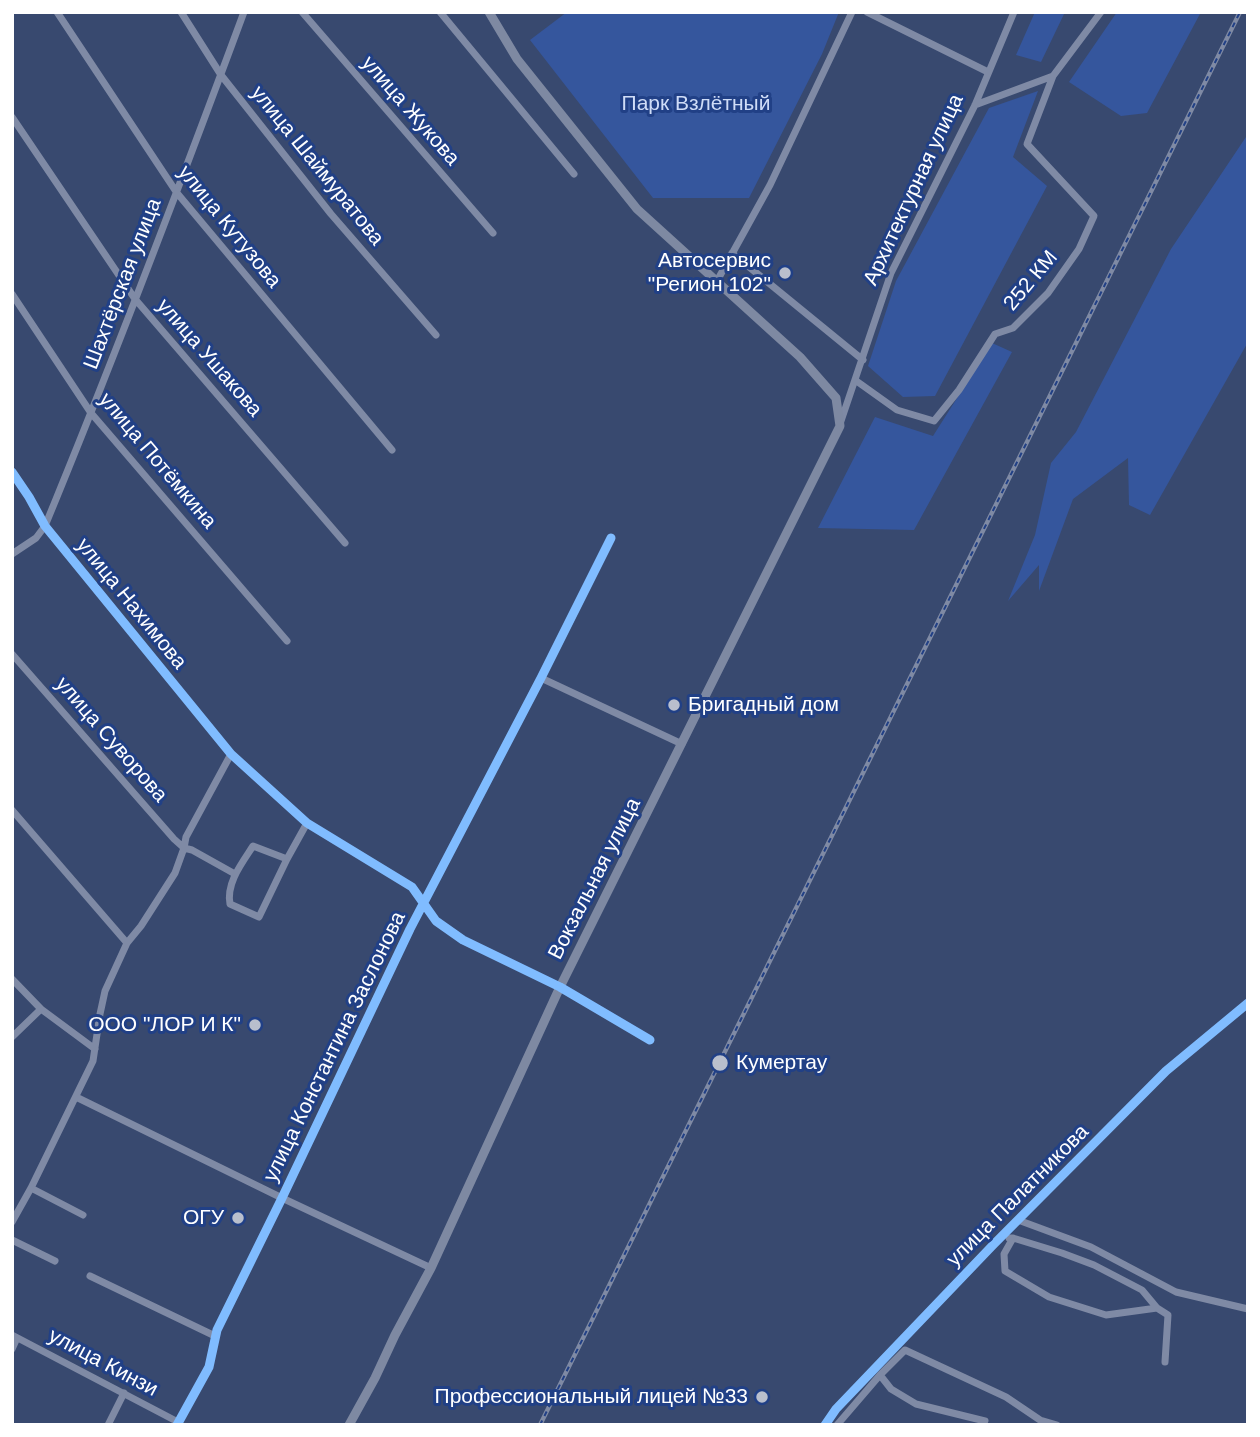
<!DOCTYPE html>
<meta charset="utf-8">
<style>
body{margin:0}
#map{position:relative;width:1260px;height:1437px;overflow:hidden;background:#38496f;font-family:Arial,sans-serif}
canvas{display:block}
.frame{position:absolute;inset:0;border:14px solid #fff;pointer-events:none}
</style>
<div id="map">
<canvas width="1260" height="1437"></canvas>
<div class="frame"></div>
</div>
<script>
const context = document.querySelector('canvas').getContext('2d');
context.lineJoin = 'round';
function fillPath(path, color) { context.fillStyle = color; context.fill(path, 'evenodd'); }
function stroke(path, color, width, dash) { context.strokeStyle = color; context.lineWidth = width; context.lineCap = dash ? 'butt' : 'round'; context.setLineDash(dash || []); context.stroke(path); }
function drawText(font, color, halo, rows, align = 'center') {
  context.font = font + ' Arial,sans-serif'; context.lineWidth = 6; context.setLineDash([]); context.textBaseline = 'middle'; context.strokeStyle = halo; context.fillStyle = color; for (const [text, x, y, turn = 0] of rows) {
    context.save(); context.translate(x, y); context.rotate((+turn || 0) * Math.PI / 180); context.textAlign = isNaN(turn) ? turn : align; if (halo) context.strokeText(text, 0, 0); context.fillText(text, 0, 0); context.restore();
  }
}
fillPath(new Path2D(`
 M567,12H839L822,54L749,198H653L530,40Z
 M1035,12H1065L1041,62L1016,55Z
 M1117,12H1201L1147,113L1121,116L1069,82Z
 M1038,91L1013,157L1047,186L935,396L903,397L868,366L896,281L989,108Z
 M1248,134V342L1150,515L1129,505L1128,458L1073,499L1039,591V565L1008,601L1035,535L1051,463L1076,432L1171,249Z
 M992,343L1012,352L914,530L818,528L875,417L933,436Z`), '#35569d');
stroke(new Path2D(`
 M57,12L177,193L392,450
 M181,12L221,75L331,214L436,335
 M302,12L493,233
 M440,12L574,174
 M867,12L988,72
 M975,105L1053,76L1101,12
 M12,117L135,299L345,543
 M732,253L863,360
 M717,281L770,185L852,12
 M12,294L91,413L287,641
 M855,380L897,410L934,421L959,390L995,334L1013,328L1048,293L1079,249L1094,216L1027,144L1053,76
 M840,424L891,273L975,105L1014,12
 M12,472L29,497L45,526L231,754L307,823L412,887L436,921L463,940L560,987L650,1040
 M12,554L36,538L45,526C115,356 180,185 244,12
 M12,654L174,839L184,848L192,850L235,874
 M541,678L682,744
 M12,810L127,943
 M287,859L253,846C242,863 226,883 230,904L259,917L287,859L307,823
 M12,979L41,1009L95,1049
 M12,1037L41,1009
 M76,1097L282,1198L431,1268
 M31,1188L83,1215
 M1018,1220L1091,1247L1176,1292L1248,1309
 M12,1222L31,1188L93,1061L100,1014L105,991L127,943L141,926L175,873L184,848L186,837L231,754
 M1009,1238H1013L1004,1254L1005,1271L1049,1297L1106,1315L1157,1308
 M1013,1238L1062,1253L1094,1265L1142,1290L1157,1308L1168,1315L1165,1362
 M12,1240L55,1261
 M90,1276L215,1336
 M12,1335L178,1422
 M12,1349L17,1338
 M880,1375L891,1389L916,1404L985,1421
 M108,1425L124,1393
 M177,1425L209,1367L217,1330L282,1198L410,929L541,678L611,538
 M825,1425L836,1409L993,1245L1166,1071L1248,1003
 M837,1425L880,1375L905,1350L1006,1397L1040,1420L1057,1425`), '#7f8aa5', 7);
stroke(new Path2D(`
 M349,1425L375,1378L395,1335L431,1268L560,987L840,426L836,398L800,357L637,209L517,59L489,12`), '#7e89a2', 9);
const rail = new Path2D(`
 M540,1425L1240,12`);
stroke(rail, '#7f8aa4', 4.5);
stroke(rail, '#214086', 2, [5]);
stroke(new Path2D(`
 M12,472L29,497L45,526L231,754L307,823L412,887L436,921L463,940L560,987L650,1040
 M177,1425L209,1367L217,1330L282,1198L410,929L541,678L611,538
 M825,1425L836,1409L993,1245L1166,1071L1248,1003`), '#80bcff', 9);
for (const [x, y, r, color] of [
 [785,273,7,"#b9bfcd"],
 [674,705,7,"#b9bfcd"],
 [255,1025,7,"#b9bfcd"],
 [720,1063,9,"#b9bfcd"],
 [238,1218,7,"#b9bfcd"],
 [762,1397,7,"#b9bfcd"]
]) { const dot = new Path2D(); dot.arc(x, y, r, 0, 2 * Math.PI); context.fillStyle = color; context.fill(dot); stroke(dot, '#214086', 2.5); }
drawText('21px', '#cfdcf7', '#214086', [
 ["Парк Взлётный",696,104]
]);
drawText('21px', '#fff', '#214086', [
 ["улица Жукова",410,111,49],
 ["улица Шаймуратова",317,166,51],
 ["Архитектурная улица",914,190,-65],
 ["улица Кутузова",229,227,51],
 ["252 КМ",1031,281,-50],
 ["Шахтёрская улица",123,284,-69],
 ["улица Ушакова",209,358,49],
 ["улица Потёмкина",157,461,50],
 ["улица Нахимова",131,604,51],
 ["улица Суворова",111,740,49],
 ["Вокзальная улица",595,879,-63],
 ["улица Константина Заслонова",335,1047,-64],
 ["улица Палатникова",1018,1196,-45],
 ["улица Кинзи",103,1363,28]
]);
drawText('21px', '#fff', '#214086', [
 ["Автосервис",771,261],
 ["\"Регион 102\"",771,285],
 ["Бригадный дом",688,705,"left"],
 ["ООО \"ЛОР И К\"",241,1025],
 ["Кумертау",736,1063,"left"],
 ["ОГУ",224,1218],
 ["Профессиональный лицей №33",748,1397]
], 'right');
</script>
